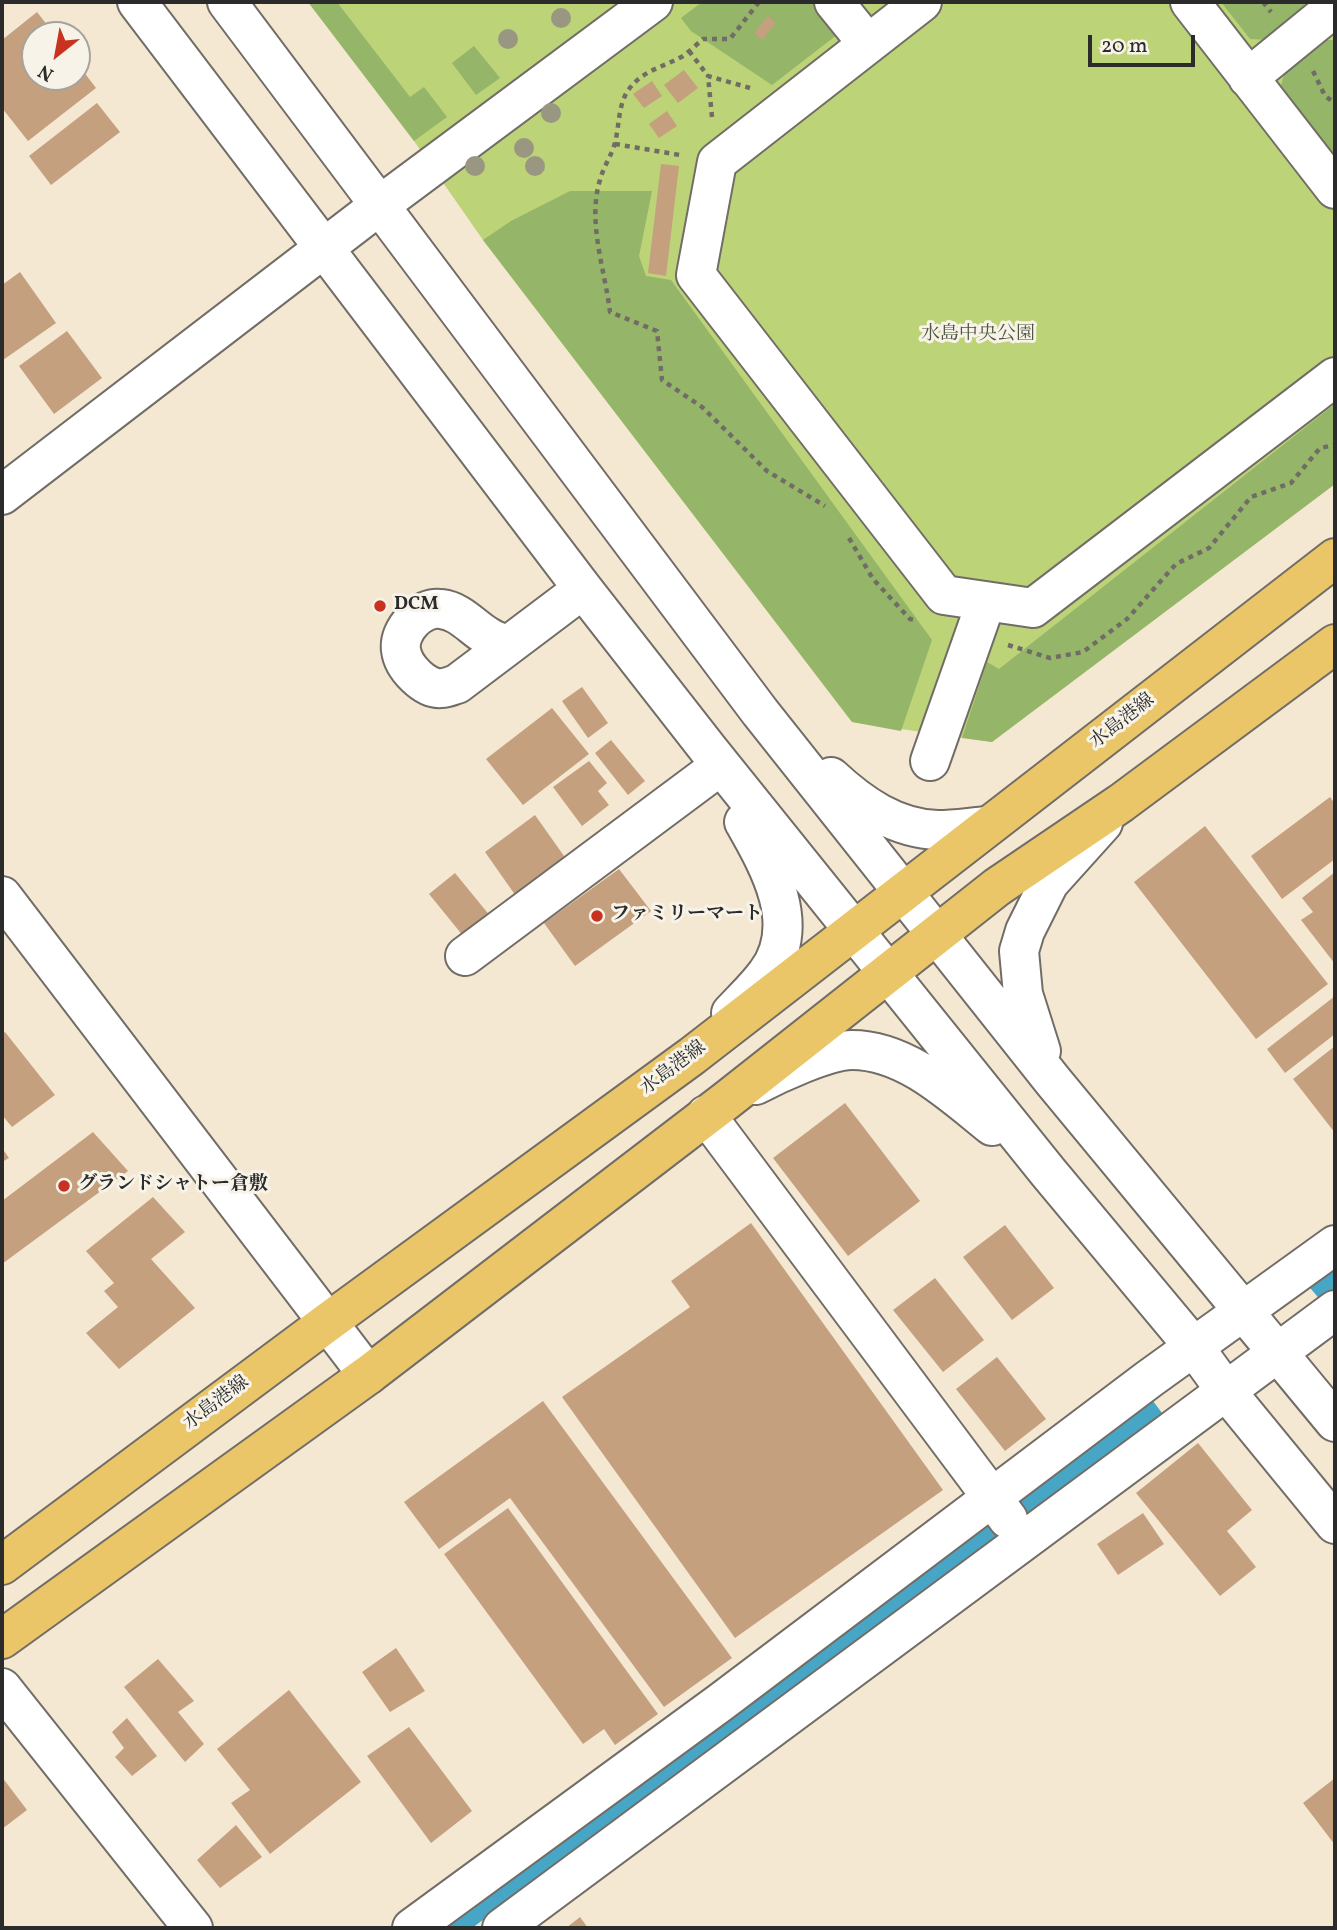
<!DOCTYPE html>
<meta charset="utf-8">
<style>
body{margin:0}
#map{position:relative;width:1337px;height:1930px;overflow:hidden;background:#f4e8d3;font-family:Vollkorn,serif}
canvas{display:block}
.frame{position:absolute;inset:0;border:4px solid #2b2b2b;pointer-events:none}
.north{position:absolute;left:21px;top:21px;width:70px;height:70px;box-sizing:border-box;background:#f7f3e8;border:2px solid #a5a39c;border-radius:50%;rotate:211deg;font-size:19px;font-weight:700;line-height:28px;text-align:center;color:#2b2b2b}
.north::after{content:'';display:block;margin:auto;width:24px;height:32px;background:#c8321e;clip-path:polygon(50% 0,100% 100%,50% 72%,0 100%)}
.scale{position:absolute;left:1088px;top:35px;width:107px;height:32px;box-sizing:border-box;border:4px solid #2b2b2b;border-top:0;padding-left:9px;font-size:21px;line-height:24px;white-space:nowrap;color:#2b2b2b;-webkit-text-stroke:5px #f7f3e8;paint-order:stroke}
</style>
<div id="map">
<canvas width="1337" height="1930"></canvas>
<div class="frame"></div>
<div class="north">N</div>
<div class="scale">20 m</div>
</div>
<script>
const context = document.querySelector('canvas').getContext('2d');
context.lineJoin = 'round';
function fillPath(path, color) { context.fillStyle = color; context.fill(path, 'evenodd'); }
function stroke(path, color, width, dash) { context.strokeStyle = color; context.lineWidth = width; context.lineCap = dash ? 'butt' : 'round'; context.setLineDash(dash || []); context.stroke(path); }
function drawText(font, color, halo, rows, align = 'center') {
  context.font = font + ' Vollkorn,"Noto Serif JP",serif'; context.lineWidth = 6; context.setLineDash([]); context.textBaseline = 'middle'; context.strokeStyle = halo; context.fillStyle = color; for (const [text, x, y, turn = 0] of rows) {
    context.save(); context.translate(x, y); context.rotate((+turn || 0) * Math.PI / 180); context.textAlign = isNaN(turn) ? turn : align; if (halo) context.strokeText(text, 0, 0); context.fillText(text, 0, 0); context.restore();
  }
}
fillPath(new Path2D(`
 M308,2H1335V484L992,742L852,722L483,240L414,141Z`), '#bcd377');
fillPath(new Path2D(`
 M308,2H337L410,97L424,87L447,117L414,141Z
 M702,2H813L838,34L772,85L691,31L681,18Z
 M1221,2H1305L1295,40H1335V156L1281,85L1294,41L1250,39Z
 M474,46L500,78L476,95L452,63Z
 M570,191H652L639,256L646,276L671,280L932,640L901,731L852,722L483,240L511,221Z
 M1335,404V484L992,742L962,738L987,662L999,669Z`), '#95b568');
fillPath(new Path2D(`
 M1335,1262V1292L1322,1302L1306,1283Z
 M1150,1397L1165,1417L472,1928H439Z`), '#47a6c6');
fillPath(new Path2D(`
 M37,12L55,35H35V77H77V63L96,88L28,141L2,108V40Z
 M768,16L776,23L762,40L754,33Z
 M684,70L698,88L678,103L664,85Z
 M652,81L662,96L644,108L633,94Z
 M97,103L120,132L51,185L29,156Z
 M667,111L677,126L659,138L649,124Z
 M661,164L679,166L666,276L648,273Z
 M20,272L56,323L3,360L2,285Z
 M67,331L102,378L54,414L19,366Z
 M582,687L608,723L588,738L562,701Z
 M552,708L589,754L523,805L486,759Z
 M611,740L645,781L628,795L595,753Z
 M589,761L607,783L598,791L609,805L582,826L553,787Z
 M1330,797L1335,804V859L1282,899L1251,856Z
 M535,815L569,863L518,899L485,852Z
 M1205,826L1328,984L1256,1039L1134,882Z
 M619,869L651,911L575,966L544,923Z
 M1335,872V964L1301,920L1313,912L1302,898Z
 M455,873L491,917L464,937L429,894Z
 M1335,996V1034L1285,1073L1267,1049Z
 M5,1032L55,1095L12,1127L2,1115V1034Z
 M1335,1046V1133L1293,1079Z
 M845,1103L920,1201L848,1256L773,1158Z
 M93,1132L128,1171L2,1264V1201Z
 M2,1148L9,1158L2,1162Z
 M153,1197L185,1232L151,1259L195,1308L119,1369L86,1333L118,1307L104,1291L114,1283L86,1251Z
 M751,1223L943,1490L735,1638L562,1397L690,1307L671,1281Z
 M1005,1225L1054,1288L1012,1320L963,1257Z
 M935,1278L984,1340L943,1372L893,1310Z
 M997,1357L1046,1419L1005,1451L956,1389Z
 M543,1401L732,1658L664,1707L510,1498L439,1549L404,1502Z
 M1198,1443L1252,1510L1227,1531L1256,1567L1220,1596L1136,1493Z
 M508,1508L658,1714L615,1745L604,1729L583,1744L444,1554Z
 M1143,1513L1164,1544L1118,1575L1097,1544Z
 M396,1648L425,1691L390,1712L362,1672Z
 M158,1659L194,1701L178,1712L204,1744L185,1762L124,1687Z
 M289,1690L361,1782L270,1854L231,1803L250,1790L217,1749Z
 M127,1718L157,1756L132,1776L115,1757L124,1748L112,1732Z
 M409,1727L472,1811L431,1843L367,1756Z
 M2,1777L27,1810L2,1829Z
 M1335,1778V1845L1303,1803Z
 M236,1825L262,1857L220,1888L197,1860Z
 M580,1917L588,1928H566Z`), '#c5a07e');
const minor = new Path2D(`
 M137,2L583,589L708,749L1048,1172L1194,1347L1226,1391L1335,1524
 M227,2L760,712L1053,1081L1335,1422
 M834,2L868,44
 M922,2L717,162L696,275L944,595L1033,608L1335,377
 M1190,2L1335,189
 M1248,78L1335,7
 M2,495L380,205L653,2
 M507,645C501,643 493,640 487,636C472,627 460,611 441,609C421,606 398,630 401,650C403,667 425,690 442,688C447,688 453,685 457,684L583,589
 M930,761L986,602
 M831,777C861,805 896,829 938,830C955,830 972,827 988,826
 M2,896L368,1375
 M465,956L716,769
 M731,1013C743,1000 757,987 767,973C803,925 769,866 744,822
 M1041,1051L1023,994L1019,951L1025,931L1049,883L1103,823
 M756,1085C777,1074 828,1050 852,1050C906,1050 952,1094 992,1126
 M706,1115L1008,1519
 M2,1688L193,1928
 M412,1928L721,1702L1149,1379L1335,1245
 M502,1928L1335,1310`);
const major = new Path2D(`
 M2,1565L328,1322L692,1056L1335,558
 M2,1639L368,1375L727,1100L997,887L1121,803L1335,644`);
stroke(minor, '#716d66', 42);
stroke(major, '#716d66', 42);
stroke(new Path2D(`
 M759,2L730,39H703C697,44 690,51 683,56C664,67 643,70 629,89C617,106 620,127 614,146C610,158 603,168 600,180C587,222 605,270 610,312L657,331L662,380L702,407L767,471L825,506
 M1263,2L1271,12
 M689,51L708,76
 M1313,71L1325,96L1335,103
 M712,117L708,76L750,88
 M615,144L680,155
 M849,538L873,579L910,619L915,620
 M1008,645L1050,658L1083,652L1127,619L1176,564L1209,548L1251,497L1291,483L1320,448L1335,445`), '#716d66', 4.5, [5, 5]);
stroke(minor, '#fff', 38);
stroke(major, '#eac669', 38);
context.fillStyle = '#999781';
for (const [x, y] of [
 [561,18],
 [508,39],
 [551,113],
 [524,148],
 [475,166],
 [535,166]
]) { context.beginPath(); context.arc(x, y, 10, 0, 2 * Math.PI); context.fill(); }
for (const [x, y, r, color] of [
 [380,606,7,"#c8321e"],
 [597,916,7,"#c8321e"],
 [64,1186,7,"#c8321e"]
]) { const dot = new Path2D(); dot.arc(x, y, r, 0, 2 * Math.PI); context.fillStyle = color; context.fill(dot); stroke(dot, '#f7f3e8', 2.5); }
drawText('19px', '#4f553e', '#f7f3e8', [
 ["水島中央公園",978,336]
]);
drawText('bold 19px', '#2b2b2b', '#f7f3e8', [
 ["DCM",394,606],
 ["ファミリーマート",611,916],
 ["グランドシャトー倉敷",78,1186]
], 'left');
drawText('19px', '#2b2b2b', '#f7f3e8', [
 ["水島港線",1123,722,-38],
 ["水島港線",674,1069,-37],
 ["水島港線",217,1404,-37]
]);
</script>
